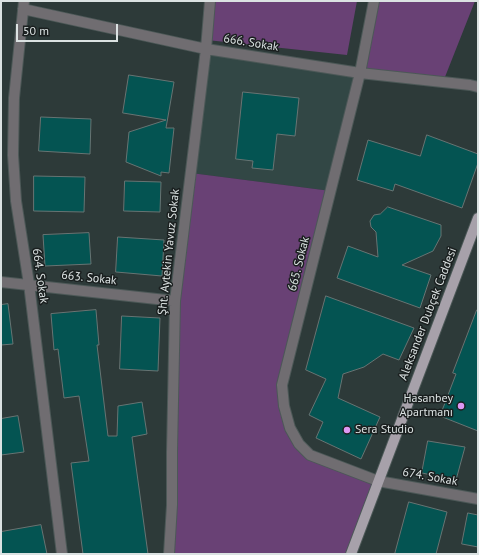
<!DOCTYPE html>
<meta charset="utf-8">
<style>
body{margin:0}
#map{position:relative;width:479px;height:555px;overflow:hidden;background:#2d3a39;font-family:"PT Sans",sans-serif}
canvas{display:block}
.frame{position:absolute;inset:0;border:2px solid #dbe2e2;pointer-events:none}
.scale{position:absolute;left:16px;top:24px;width:102px;height:18px;box-sizing:border-box;border:2px solid #dbe2e2;border-top:0;padding-left:5px;font-size:12px;line-height:14px;white-space:nowrap;color:#dbe2e2;-webkit-text-stroke:3px #1a1f1f;paint-order:stroke}
</style>
<div id="map">
<canvas width="479" height="555"></canvas>
<div class="frame"></div>
<div class="scale">50 m</div>
</div>
<script>
const context = document.querySelector('canvas').getContext('2d');
context.lineJoin = 'round';
function fillPath(path, color) { context.fillStyle = color; context.fill(path, 'evenodd'); }
function stroke(path, color, width, dash) { context.strokeStyle = color; context.lineWidth = width; context.lineCap = dash ? 'butt' : 'round'; context.setLineDash(dash || []); context.stroke(path); }
function drawText(font, color, halo, rows, align = 'center') {
  context.font = font + ' "PT Sans",sans-serif'; context.lineWidth = 3; context.setLineDash([]); context.textBaseline = 'middle'; context.strokeStyle = halo; context.fillStyle = color; for (const [text, x, y, turn = 0] of rows) {
    context.save(); context.translate(x, y); context.rotate((+turn || 0) * Math.PI / 180); context.textAlign = isNaN(turn) ? turn : align; if (halo) context.strokeText(text, 0, 0); context.fillText(text, 0, 0); context.restore();
  }
}
fillPath(new Path2D(`
 M206,49L360,73L331,191L191,173Z`), '#324745');
fillPath(new Path2D(`
 M209,1H357L347,55L207,40Z
 M374,1H475L443,82L360,73Z
 M191,173L331,191L282,385L284,406L310,455L378,481L351,554H164L172,452L175,301Z`), '#694175');
const building = new Path2D(`
 M129,75L174,82L166,128H174L169,173L161,172V176L126,162L129,132L166,120L123,113Z
 M243,92L299,98L295,136L277,134L273,170L252,168L253,161L236,159Z
 M41,117L91,119L90,154L39,151Z
 M427,135L478,154V163L462,208L395,184L393,191L357,180L368,140L420,156Z
 M34,176L85,177L84,212L34,211Z
 M125,181L161,182L160,212L124,211Z
 M388,207L441,225V236L433,251L402,265L431,275L420,308L337,278L348,246L378,257L376,232L371,227L370,221L374,215L380,214Z
 M89,233L91,264L45,266L43,235Z
 M118,237L164,240L162,276L116,272Z
 M326,296L414,328L399,360L383,354L364,367L343,374L338,398L380,417L361,459L316,438L323,422L309,415L326,379L306,370Z
 M8,304L13,344L1,345V305Z
 M96,310L99,345H97L108,436H117L118,406L142,402L147,434L132,437L148,554H83L71,463L89,461L79,396L64,398L58,349L54,350L51,314Z
 M477,310H478V431L440,416L456,374L453,373Z
 M122,316L160,318L158,371L120,369Z
 M18,416L24,452L1,455V419Z
 M428,441L465,447L456,480L422,473Z
 M409,502L447,512L436,554H395Z
 M468,513L478,515V547L462,544Z
 M41,525L47,554H1V532Z`);
fillPath(building, '#045452');
stroke(building, '#677473', 1);
const minor = new Path2D(`
 M24,1L14,98L13,155L16,201L29,284L62,554
 M374,1L360,73L282,385L284,406L290,428L299,444L310,455L378,481L478,499
 M23,9L206,49L360,73L470,85L478,87
 M1,282L175,301
 M169,554L172,505V452L175,301L206,49L210,1`);
const major = new Path2D(`
 M351,554L478,218`);
stroke(minor, '#4c5857', 12);
stroke(major, '#4c5857', 12);
stroke(minor, '#706d71', 10);
stroke(major, '#a7a1aa', 10);
for (const [x, y, r, color] of [
 [461,406,4,"#de98f3"],
 [347,430,4,"#de98f3"]
]) { const dot = new Path2D(); dot.arc(x, y, r, 0, 2 * Math.PI); context.fillStyle = color; context.fill(dot); stroke(dot, '#1a1f1f', 1.5); }
drawText('12px', '#dbe2e2', '#1a1f1f', [
 ["666. Sokak",251,43,9],
 ["Şht. Aytekin Yavuz Sokak",169,252,-84],
 ["665. Sokak",299,264,-76],
 ["664. Sokak",40,276,82],
 ["663. Sokak",89,278,6],
 ["Aleksander Dubçek Caddesi",428,314,-69],
 ["674. Sokak",430,477,10]
]);
drawText('12px', '#dbe2e2', '#1a1f1f', [
 ["Hasanbey",453,399],
 ["Apartmanı",453,413],
 ["Sera Studio",355,430,"left"]
], 'right');
</script>
